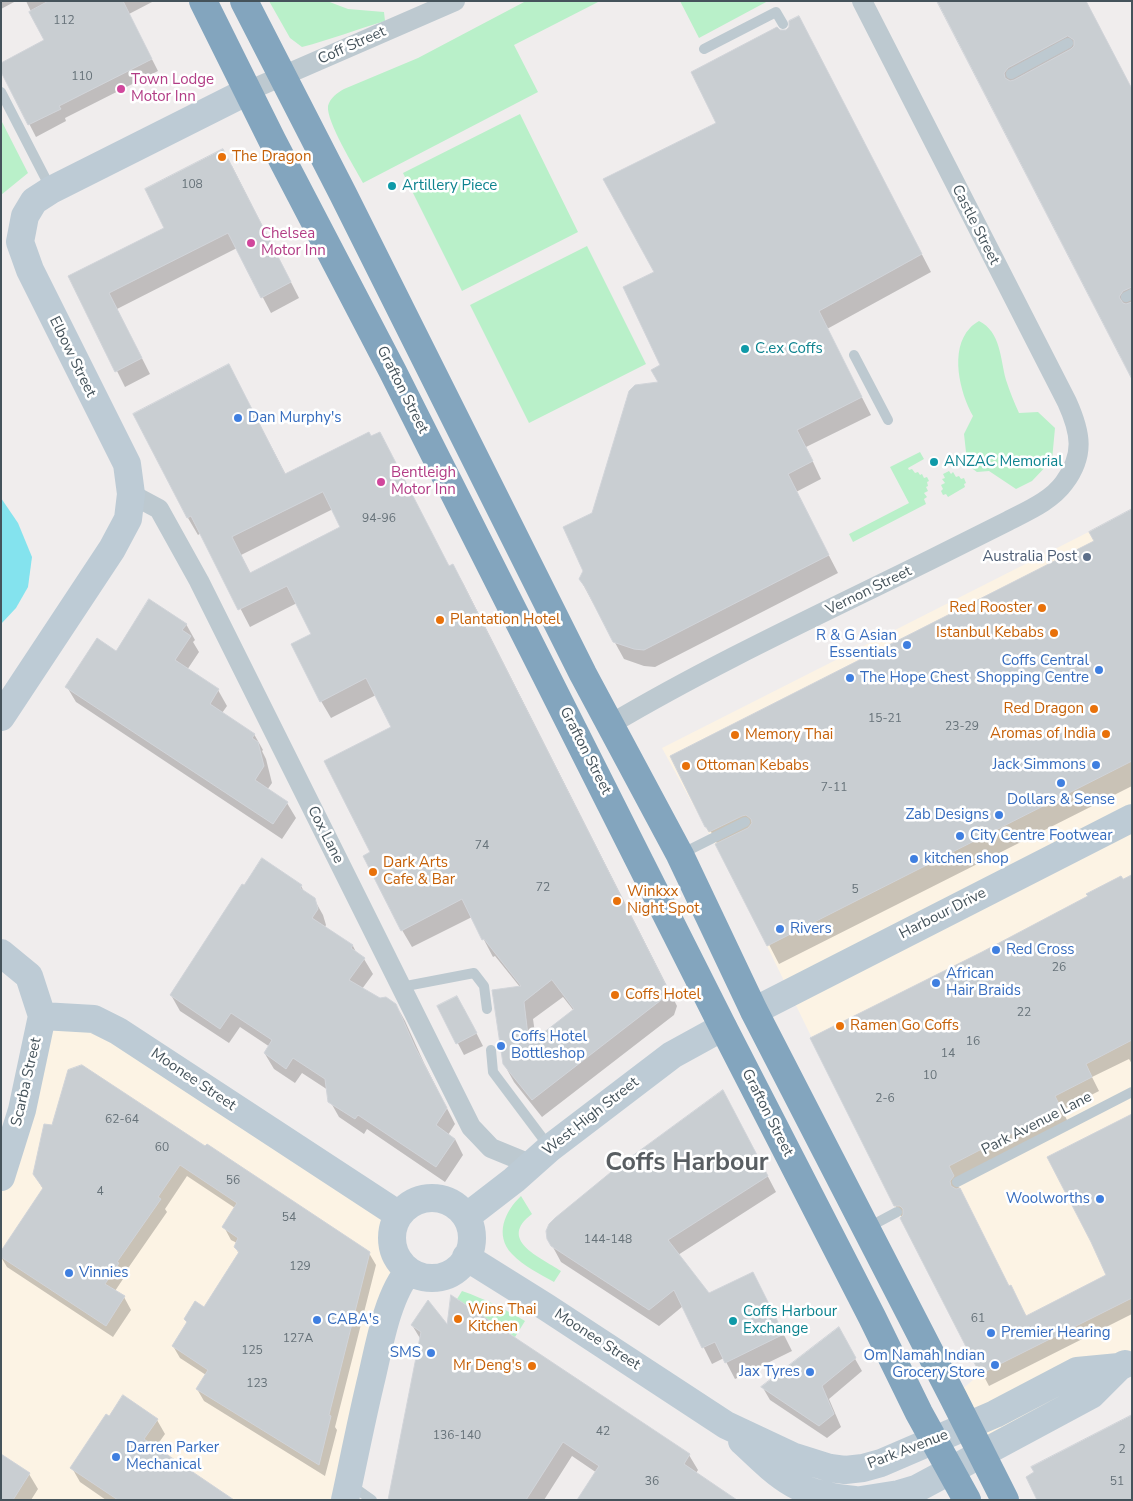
<!DOCTYPE html>
<style>
body{margin:0}
#map{position:relative;width:1133px;height:1501px;overflow:hidden;background:#f0eded;font-family:"Nunito Sans",sans-serif}
canvas{display:block}
.frame{position:absolute;inset:0;border:2px solid #45535b;pointer-events:none}
</style>
<div id="map">
<canvas width="1133" height="1501"></canvas>
<div class="frame"></div>
</div>
<script>
const context = document.querySelector('canvas').getContext('2d');
context.lineJoin = 'round';
function fillPath(path, color) { context.fillStyle = color; context.fill(path, 'evenodd'); }
function stroke(path, color, width, dash) { context.strokeStyle = color; context.lineWidth = width; context.lineCap = dash ? 'butt' : 'round'; context.setLineDash(dash || []); context.stroke(path); }
function drawText(font, color, halo, rows, align = 'center') {
  context.font = font + ' "Nunito Sans",sans-serif'; context.lineWidth = 5; context.setLineDash([]); context.textBaseline = 'middle'; context.strokeStyle = halo; context.fillStyle = color; for (const [text, x, y, turn = 0] of rows) {
    context.save(); context.translate(x, y); context.rotate((+turn || 0) * Math.PI / 180); context.textAlign = isNaN(turn) ? turn : align; if (halo) context.strokeText(text, 0, 0); context.fillText(text, 0, 0); context.restore();
  }
}
fillPath(new Path2D(`
 M1132,510V1361L981,1454L953,1397L980,1374L890,1198L767,946L718,850L662,748Z
 M42,1016L94,1019L393,1226L392,1240L395,1253L402,1264L345,1500H1V1177Z`), '#fcf3e4');
fillPath(new Path2D(`
 M269,1H327L348,9L384,12L385,21C357,29 330,40 302,47L290,38Z
 M526,1H600L514,45L538,92L363,183C355,168 326,121 328,106C330,98 337,93 344,89L418,58Z
 M680,1H768L699,38Z
 M520,114L578,232L462,291L403,173Z
 M1,120L28,173L1,195Z
 M587,246L646,364L529,423L470,305Z
 M979,321C1001,332 1000,358 1006,380C1010,392 1014,402 1019,413L1038,412L1055,428L1052,460L1032,481L1016,489L989,471L977,472L970,467L966,452L964,434L973,416C960,393 949,350 970,328C972,325 976,323 979,321Z
 M920,452L924,459L908,468L909,470L912,469L915,473L918,472L920,475L922,474L924,478L927,477L929,481L927,482L928,486L926,487L928,491L924,493L927,497L924,499L926,504L853,542L849,534L909,503L890,467Z
 M949,471L951,474L953,472L956,477L959,476L961,479L964,478L966,483L964,484L965,487L948,497L946,494L943,495L941,491L943,489L941,485L945,483L942,479L945,478L943,474Z
 M521,1196L532,1214C497,1240 540,1257 561,1271L554,1282C540,1274 523,1266 512,1254C494,1235 505,1211 521,1196Z
 M462,1291C485,1299 505,1309 525,1321L515,1337L457,1299Z`), '#b9f0c9');
fillPath(new Path2D(`
 M1,498L18,523L32,557L28,587L16,608L1,624Z`), '#84e3ee');
fillPath(new Path2D(`
 M1,1H16L1,9Z
 M26,1H154L129,14L158,71L65,118L66,121L36,137L1,69L45,41Z
 M938,1H1086L1132,90V376Z
 M799,17L931,272L827,329L871,415L806,447L821,479L796,492L838,573L655,667L644,666L624,659L580,579L585,571L593,514L660,383L661,366L655,272L718,123L780,31H787Z
 M232,166L299,298L271,313L237,248L117,309L150,374L125,387L70,277L166,228Z
 M229,365L286,475L368,433L450,568L453,566L463,583L677,1006L674,1015L542,1117L514,1082L504,1064L520,987L495,956L493,957L472,917L412,947L402,930L372,853L392,728L376,695L331,718L321,701L313,634L297,603L250,627L201,533L198,535L188,518L135,414ZM333,509L341,528L251,574L241,555ZM563,997L574,1011L536,1040L533,1019Z
 M1132,511V786L779,964L672,756L1095,541Z
 M186,624L195,640L193,642L199,652L187,670L218,690L227,706L222,713L254,734L263,750L262,751L266,759L272,783L267,790L287,803L296,818L282,839L76,702L67,687L116,653Z
 M1132,876V1064L1129,1059L1092,1077L1099,1091L1062,1110L1068,1122L955,1180L1009,1287L1027,1317L1108,1276L1132,1115V1314L989,1386L895,1205L1123,881Z
 M301,886L305,893L314,899L323,915L326,925L325,927L353,946L357,954L364,959L373,974L362,989L380,999L396,1005L405,1021L424,1063L455,1124L448,1135L455,1139L463,1155L445,1182L367,1129L364,1134L339,1117L330,1101L328,1090L302,1073L295,1083L274,1069L265,1054L270,1047L240,1027L229,1043L180,1011L171,995Z
 M439,1007L464,1009L483,1046L464,1055Z
 M69,1071L369,1253L376,1265L335,1427L337,1430L325,1476L204,1401L197,1389L206,1375L180,1358L173,1346L187,1323L185,1319L204,1309L239,1254L235,1247L237,1243L231,1240L224,1227L235,1208L187,1176L165,1209L167,1212L124,1274L125,1276L115,1291L124,1297L131,1310L113,1337L7,1267L1,1257L43,1189L34,1174L53,1127Z
 M732,1108L776,1192L678,1255L708,1295L753,1273L792,1351L735,1379L724,1358L712,1364L683,1306L659,1326L561,1262L548,1238Z
 M452,1297L689,1455L698,1470L696,1473H597L572,1456L544,1500H389L421,1340L412,1325L448,1327Z
 M838,1329L862,1371L829,1399L841,1427L827,1438L770,1400L763,1388Z
 M109,1418L157,1420L165,1434L155,1448L232,1500H106L80,1482L72,1468Z
 M1,1455L29,1474L38,1489L31,1500H1Z`), '#0003');
const building = new Path2D(`
 M49,1H123L152,59L59,106L61,109L28,125L1,72V63L44,40L29,12Z
 M937,1H1086L1132,89V287L1123,291L1119,297L1123,303L1126,304L1132,302V379ZM1068,36L1074,40V46L1071,49L1014,80L1010,81L1005,78L1004,73L1008,68Z
 M799,16L922,254L819,311L862,397L797,430L813,461L788,474L829,555L644,650L634,649L613,642L585,587L579,579L583,571L563,527L592,513L629,391L635,385L658,382L651,370L660,365L623,287L654,272L603,179L716,123L691,72L777,27L780,30H786L789,27V21Z
 M223,149L291,282L261,298L228,233L109,293L142,358L115,372L68,276L164,228L145,189Z
 M229,364L285,474L369,432L371,436L380,432L449,566L453,564L667,987V992L665,997L532,1100L503,1064L492,990L521,986L484,939L482,940L462,899L401,931L363,856L370,852L324,761L391,727L366,678L320,702L291,644L311,634L287,586L238,610L191,516L187,518L133,414ZM323,492L340,527L250,573L232,537ZM552,980L574,1009L529,1044L524,1002Z
 M1132,509V761L767,946L715,844L748,828L752,823L751,819L746,815L742,816L709,832L706,827H705L670,756L1094,541L1089,532Z
 M149,599L187,624L182,630L191,636L175,660L219,689L210,704L255,734L252,738L258,742L264,766L255,780L288,802L273,824L65,687L97,638L116,651Z
 M262,858L302,885L300,888L315,898L318,909L312,918L353,945L351,948L365,958L349,980L380,998L386,997L396,1004L415,1047L447,1108L436,1125L455,1139L436,1167L358,1115L355,1119L328,1102L325,1079L293,1058L286,1069L264,1053L272,1040L231,1013L220,1029L170,995L242,884L244,885Z
 M1132,875V1040L1086,1064L1092,1077L1055,1096L1061,1108L949,1166L954,1176L950,1181L951,1186L956,1189L960,1188L1009,1286L1011,1285L1026,1316L1106,1275L1091,1242L1047,1157L1132,1114V1298L980,1374L900,1218L903,1215V1209L900,1206H894L810,1038L982,952L1088,896L1086,894L1121,876L1123,879Z
 M457,996L477,1033L456,1044L437,1006Z
 M82,1065L205,1146L207,1144L370,1252L329,1415L331,1416L319,1465L196,1389L208,1370L172,1346L187,1322L184,1319L195,1301L204,1307L239,1252L234,1247L238,1238L222,1227L237,1203L180,1165L158,1197L161,1199L117,1262L119,1263L105,1284L125,1296L106,1326L1,1257V1251L43,1188L33,1174L44,1124L52,1125L68,1070Z
 M723,1090L768,1176L668,1240L709,1293L753,1272L784,1334L725,1363L715,1342L702,1348L674,1290L649,1310L551,1246L547,1239L546,1231L549,1224L555,1218L616,1168Z
 M451,1295L690,1454L684,1464L737,1500H577L599,1466L563,1442L526,1500H388L421,1332L411,1325L428,1300L447,1324Z
 M839,1327L856,1358L822,1386L834,1414L819,1426L761,1387Z
 M123,1395L158,1419L144,1439L234,1500H118L70,1468L106,1414L109,1416Z
 M1132,1415V1500H1037L1026,1477L1034,1472L1031,1467Z
 M1,1454L30,1473L13,1500H1Z`);
fillPath(building, '#c9ced2');
stroke(building, '#d1d4d9', 1);
stroke(new Path2D(`
 M704,49L776,12L783,24
 M1011,74L1068,43
 M1,92L51,189
 M1126,297L1132,294
 M854,355L888,420
 M681,854L745,822
 M401,987L474,973L484,986L487,1009
 M491,1050L493,1072L550,1148
 M957,1182L1132,1092
 M867,1228L897,1212
 M351,1485L372,1500`), '#bdc9d0', 10);
stroke(new Path2D(`
 M248,91L455,1
 M131,494L159,509L199,581L471,1127L491,1148L530,1164
 M611,724C714,663 823,613 930,560C956,547 982,534 1008,521C1027,511 1051,501 1064,483C1085,455 1081,433 1067,402L862,1`), '#bdc9d0', 20);
stroke(new Path2D(`
 M1,717L112,549L128,519L131,494L127,464L30,270L20,242L25,216L34,201L51,190L248,91
 M1,953L29,976L42,1016
 M754,1011L1132,818
 M42,1016L94,1019L118,1031L399,1215
 M1,1177L22,1110L42,1016
 M392 1238a40 40 0 1 1 80 0a40 40 0 1 1-80 0Z
 M466,1217L514,1180L550,1148L672,1055L723,1027
 M466,1257L546,1307L726,1425L792,1456L830,1468L845,1470L863,1468L881,1463L995,1414L1077,1371L1119,1367
 M742,1441C782,1479 797,1495 855,1500
 M345,1500C354,1458 362,1417 372,1376C379,1346 388,1294 409,1271
 M861,1500L899,1494L916,1489L1091,1395L1119,1367L1125,1364`), '#bdcbd5', 28);
stroke(new Path2D(`
 M203,1L272,140L393,372L723,1027L872,1317L919,1413L967,1500
 M244,1L343,194L583,674L680,855L754,1011L953,1397L1005,1500`), '#83a5be', 28);
for (const [x, y, r, color] of [
 [121,89,5,"#d1479c"],
 [222,157,5,"#e8710a"],
 [392,186,5,"#0f9aa8"],
 [251,243,5,"#d1479c"],
 [745,349,5,"#0f9aa8"],
 [238,418,5,"#3f7fe0"],
 [934,462,5,"#0f9aa8"],
 [381,482,5,"#d1479c"],
 [1087,557,5,"#5c6f8a"],
 [1042,608,5,"#e8710a"],
 [440,620,5,"#e8710a"],
 [1054,633,5,"#e8710a"],
 [907,645,5,"#3f7fe0"],
 [1099,670,5,"#3f7fe0"],
 [850,678,5,"#3f7fe0"],
 [1094,709,5,"#e8710a"],
 [1106,734,5,"#e8710a"],
 [735,735,5,"#e8710a"],
 [1096,765,5,"#3f7fe0"],
 [686,766,5,"#e8710a"],
 [1061,783,5,"#3f7fe0"],
 [999,815,5,"#3f7fe0"],
 [960,836,5,"#3f7fe0"],
 [914,859,5,"#3f7fe0"],
 [373,872,5,"#e8710a"],
 [617,901,5,"#e8710a"],
 [780,929,5,"#3f7fe0"],
 [996,950,5,"#3f7fe0"],
 [936,983,5,"#3f7fe0"],
 [615,995,5,"#e8710a"],
 [840,1026,5,"#e8710a"],
 [501,1046,5,"#3f7fe0"],
 [1100,1199,5,"#3f7fe0"],
 [69,1273,5,"#3f7fe0"],
 [458,1319,5,"#e8710a"],
 [317,1320,5,"#3f7fe0"],
 [733,1321,5,"#0f9aa8"],
 [991,1333,5,"#3f7fe0"],
 [431,1353,5,"#3f7fe0"],
 [995,1365,5,"#3f7fe0"],
 [532,1366,5,"#e8710a"],
 [810,1372,5,"#3f7fe0"],
 [116,1457,5,"#3f7fe0"]
]) { const dot = new Path2D(); dot.arc(x, y, r, 0, 2 * Math.PI); context.fillStyle = color; context.fill(dot); stroke(dot, '#fff', 2); }
drawText('12px', '#667279', null, [
 ["112",64,21],
 ["110",82,77],
 ["108",192,185],
 ["94-96",379,519],
 ["15-21",885,719],
 ["23-29",962,727],
 ["7-11",834,788],
 ["74",482,846],
 ["72",543,888],
 ["5",855,890],
 ["26",1059,968],
 ["22",1024,1013],
 ["16",973,1042],
 ["14",948,1054],
 ["10",930,1076],
 ["2-6",885,1099],
 ["62-64",122,1120],
 ["60",162,1148],
 ["56",233,1181],
 ["4",100,1192],
 ["54",289,1218],
 ["144-148",608,1240],
 ["129",300,1267],
 ["61",978,1319],
 ["127A",298,1339],
 ["125",252,1351],
 ["123",257,1384],
 ["42",603,1432],
 ["136-140",457,1436],
 ["2",1122,1450],
 ["36",652,1482],
 ["51",1117,1482]
]);
drawText('15px', '#45535b', '#fff', [
 ["Coff Street",352,46,-24],
 ["Castle Street",975,225,63],
 ["Elbow Street",72,357,64],
 ["Grafton Street",402,390,63],
 ["Vernon Street",869,591,-26],
 ["Grafton Street",585,751,63],
 ["Cox Lane",325,835,63],
 ["Harbour Drive",943,914,-27],
 ["Moonee Street",193,1080,34],
 ["Scarba Street",27,1082,-77],
 ["Grafton Street",767,1113,63],
 ["West High Street",591,1117,-38],
 ["Park Avenue Lane",1037,1124,-27],
 ["Moonee Street",597,1340,33],
 ["Park Avenue",908,1450,-21]
]);
drawText('15px', '#b23c85', '#fff', [
 ["Town Lodge",131,80],
 ["Motor Inn",131,97],
 ["Chelsea",261,234],
 ["Motor Inn",261,251],
 ["Bentleigh",391,473],
 ["Motor Inn",391,490]
], 'left');
drawText('15px', '#c56008', '#fff', [
 ["The Dragon",232,157],
 ["Red Rooster",1032,608,"right"],
 ["Plantation Hotel",450,620],
 ["Istanbul Kebabs",1044,633,"right"],
 ["Red Dragon",1084,709,"right"],
 ["Aromas of India",1096,734,"right"],
 ["Memory Thai",745,735],
 ["Ottoman Kebabs",696,766],
 ["Dark Arts",383,863],
 ["Cafe & Bar",383,880],
 ["Winkxx",627,892],
 ["Night Spot",627,909],
 ["Coffs Hotel",625,995],
 ["Ramen Go Coffs",850,1026],
 ["Wins Thai",468,1310],
 ["Kitchen",468,1327],
 ["Mr Deng's",522,1366,"right"]
], 'left');
drawText('15px', '#0d838f', '#fff', [
 ["Artillery Piece",402,186],
 ["C.ex Coffs",755,349],
 ["ANZAC Memorial",944,462],
 ["Coffs Harbour",743,1312],
 ["Exchange",743,1329]
], 'left');
drawText('15px', '#366cbe', '#fff', [
 ["Dan Murphy's",248,418],
 ["R & G Asian",897,636,"right"],
 ["Essentials",897,653,"right"],
 ["Coffs Central",1089,661,"right"],
 ["Shopping Centre",1089,678,"right"],
 ["The Hope Chest",860,678],
 ["Jack Simmons",1086,765,"right"],
 ["Dollars & Sense",1061,800,"center"],
 ["Zab Designs",989,815,"right"],
 ["City Centre Footwear",970,836],
 ["kitchen shop",924,859],
 ["Rivers",790,929],
 ["Red Cross",1006,950],
 ["African",946,974],
 ["Hair Braids",946,991],
 ["Coffs Hotel",511,1037],
 ["Bottleshop",511,1054],
 ["Woolworths",1090,1199,"right"],
 ["Vinnies",79,1273],
 ["CABA's",327,1320],
 ["Premier Hearing",1001,1333],
 ["SMS",421,1353,"right"],
 ["Om Namah Indian",985,1356,"right"],
 ["Grocery Store",985,1373,"right"],
 ["Jax Tyres",800,1372,"right"],
 ["Darren Parker",126,1448],
 ["Mechanical",126,1465]
], 'left');
drawText('15px', '#4e5e75', '#fff', [
 ["Australia Post",1077,557]
], 'right');
drawText('bold 25px', '#595e62', '#fff', [
 ["Coffs Harbour",687,1164]
]);
</script>
